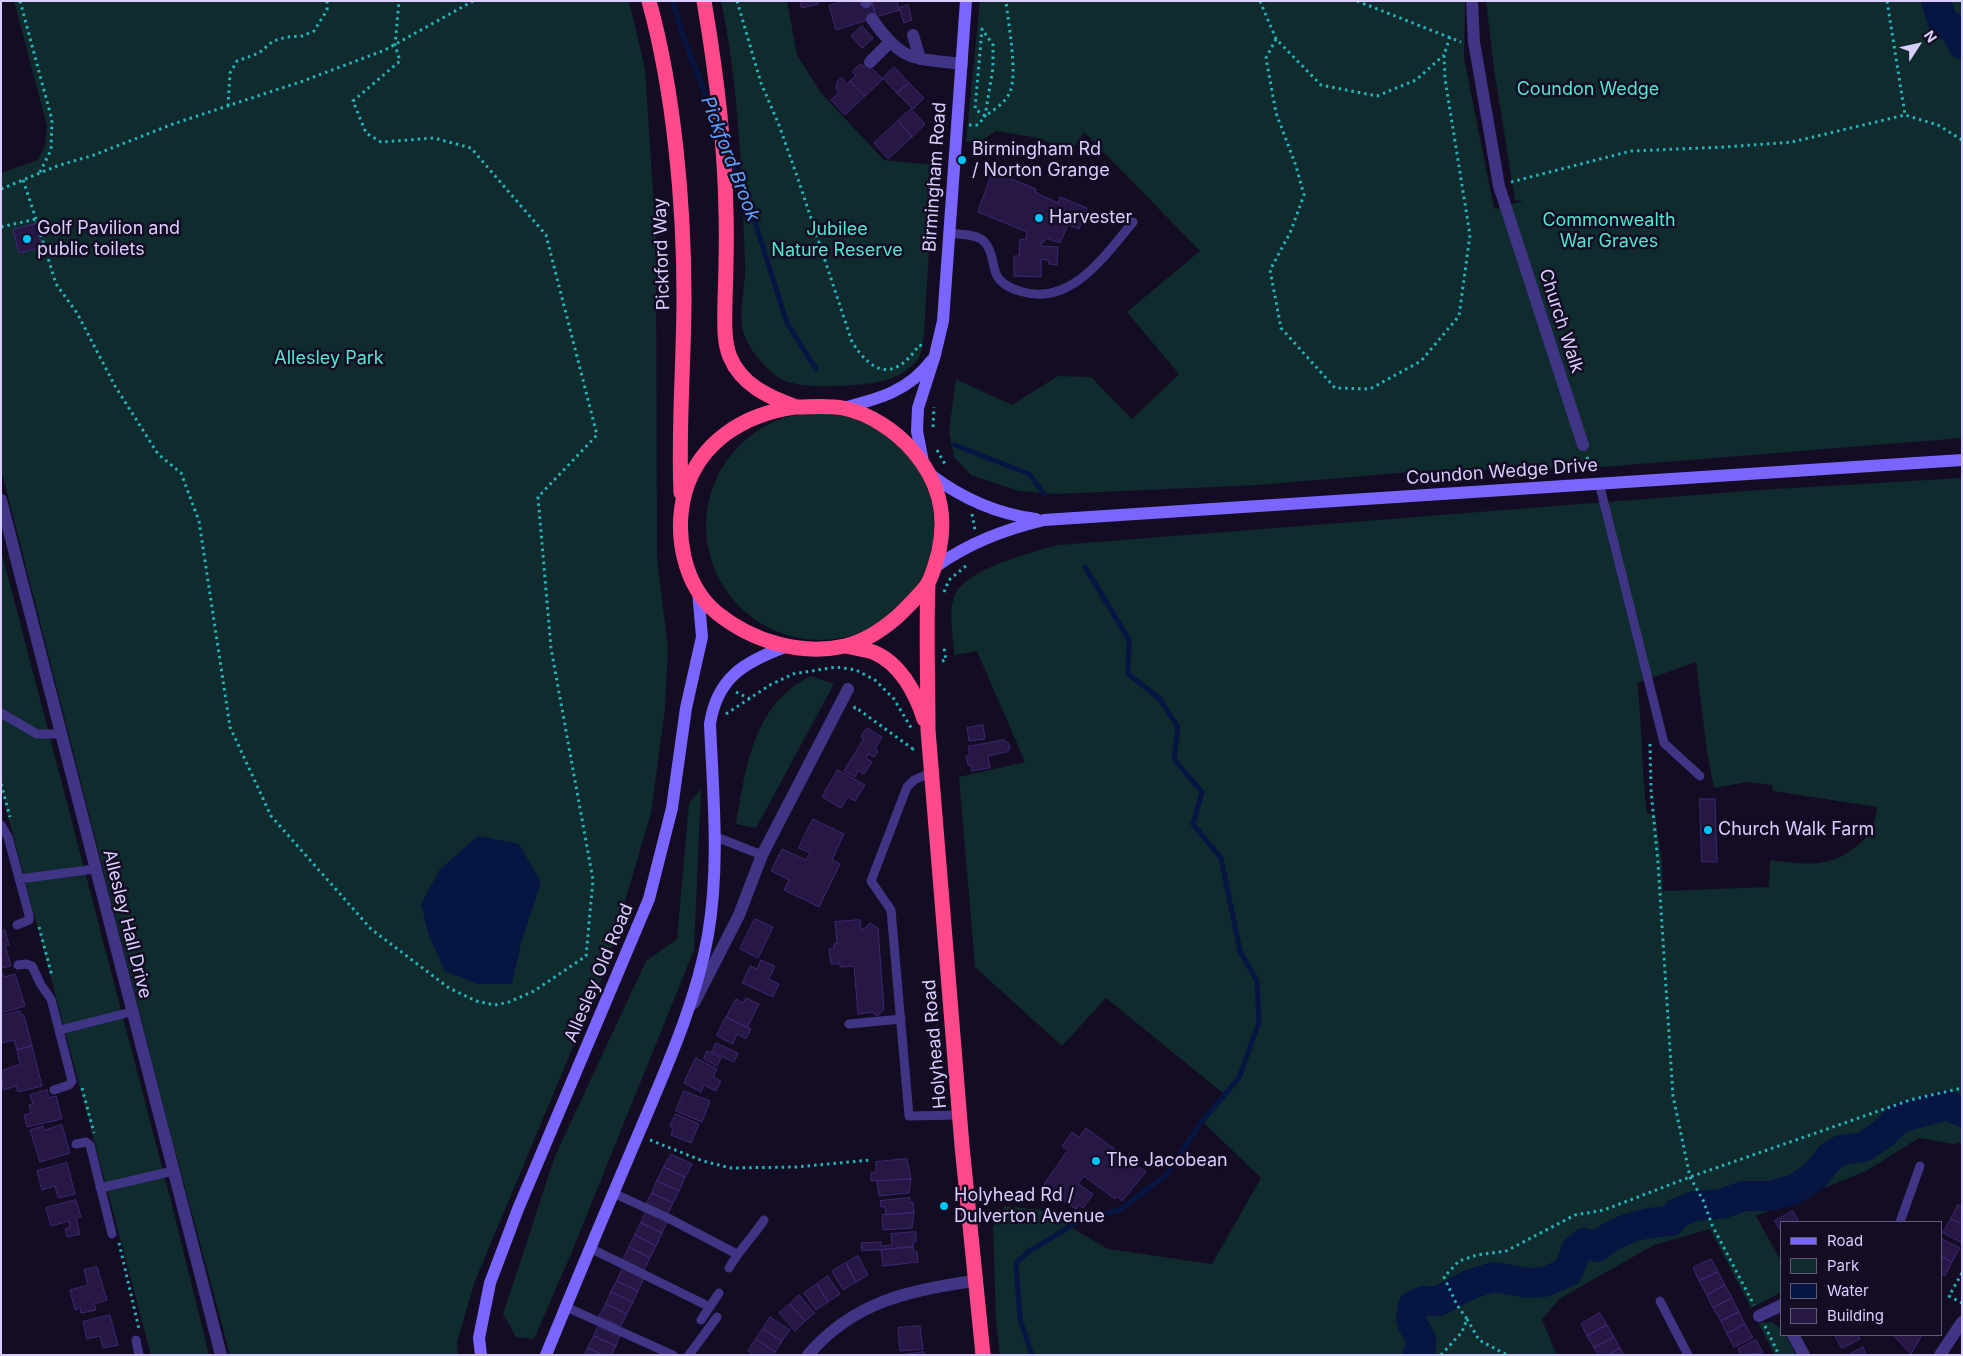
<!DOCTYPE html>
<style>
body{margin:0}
#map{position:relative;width:1963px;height:1356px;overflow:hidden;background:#130c23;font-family:Inter,sans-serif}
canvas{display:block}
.frame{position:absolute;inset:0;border:2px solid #d9ceff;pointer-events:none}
.legend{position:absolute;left:1780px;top:1221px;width:162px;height:115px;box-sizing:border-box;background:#130c23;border:1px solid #625a7b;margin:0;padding:6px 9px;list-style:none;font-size:15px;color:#d9ceff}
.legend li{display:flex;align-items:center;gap:10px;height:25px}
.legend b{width:25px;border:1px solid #625a7b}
.north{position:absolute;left:1893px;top:20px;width:50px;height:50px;-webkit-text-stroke:4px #130c23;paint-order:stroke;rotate:55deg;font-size:14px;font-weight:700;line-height:20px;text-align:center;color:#d9ceff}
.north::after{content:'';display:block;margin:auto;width:18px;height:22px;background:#d9ceff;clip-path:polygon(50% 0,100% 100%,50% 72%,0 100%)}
</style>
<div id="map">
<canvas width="1963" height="1356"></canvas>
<div class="frame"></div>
<ul class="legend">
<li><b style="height:6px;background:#7b65ff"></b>Road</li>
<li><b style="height:14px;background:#0f2b2d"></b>Park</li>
<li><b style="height:14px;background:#061542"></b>Water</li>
<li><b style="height:14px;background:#261745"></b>Building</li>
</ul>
<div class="north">N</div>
</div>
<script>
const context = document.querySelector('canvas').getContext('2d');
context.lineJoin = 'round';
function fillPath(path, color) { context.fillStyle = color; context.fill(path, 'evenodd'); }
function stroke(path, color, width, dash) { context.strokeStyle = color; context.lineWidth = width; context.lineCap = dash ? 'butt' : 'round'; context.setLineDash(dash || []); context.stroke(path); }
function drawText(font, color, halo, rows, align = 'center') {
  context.font = font + ' Inter,sans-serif'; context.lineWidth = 5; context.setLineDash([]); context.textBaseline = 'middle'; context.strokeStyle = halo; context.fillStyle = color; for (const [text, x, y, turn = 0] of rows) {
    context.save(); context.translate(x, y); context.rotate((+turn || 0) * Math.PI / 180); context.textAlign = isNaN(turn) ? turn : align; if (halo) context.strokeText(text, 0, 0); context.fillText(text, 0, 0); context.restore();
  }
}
fillPath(new Path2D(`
 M14,1H629L645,69L656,237L657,559L668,648L665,708L651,813L604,973L475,1281L457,1342L458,1355H230L169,1128L1,469V173L38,160L45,146L47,126Z
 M721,1H787L797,55L821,93L884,160L934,165L924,333C923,340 923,349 920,355C911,373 890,380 873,383C850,386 798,390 779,378C766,369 751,352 745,337C736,315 747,285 745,262C742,174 739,87 721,1Z
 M980,1H1465L1464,58L1494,209L1523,201L1515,200L1494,69L1486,1H1962V438L1603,467L1410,472L1259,485L1056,494L1019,491L971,475L954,457L949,431L956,379L1012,405L1058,376L1091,377L1132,419L1179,374L1127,312L1200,251L1084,132L1071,152L1038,138L996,131L981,141L966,142Z
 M706 526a114 114 0 1 1 228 0a114 114 0 1 1-228 0Z
 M1962,478V1142L1954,1144L1919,1138L1866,1171L1756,1216L1782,1263V1292L1751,1308L1710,1229L1654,1245L1559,1299L1542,1320L1557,1355H1000L996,1321L993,1226L1005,1206L1041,1210L1108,1249L1212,1264L1261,1178L1202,1121L1224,1094L1106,998L1062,1046L975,967L959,777L1025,762L977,651L954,655C954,637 947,609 956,593C968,569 1034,551 1059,545L1759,490ZM1696,662L1707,752L1714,788L1748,782L1772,785L1773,791L1877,807C1874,829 1872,834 1854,848C1828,869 1801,864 1770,860L1769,887L1663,891L1662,863L1655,814H1647C1641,771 1643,727 1637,683Z
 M1,550L173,1209L209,1355H151L1,790Z
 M811,676L834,684L756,828L736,824C746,767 753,704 811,676Z
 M701,789L694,950L571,1254L534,1339L516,1337L503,1314L555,1156L646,961L677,939L689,803Z
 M1772,1322L1782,1330V1335H1785L1796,1355H1775L1758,1323Z`), '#0f2b2d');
fillPath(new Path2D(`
 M478,836L519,844L541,882L522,939L512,984H477L445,971L429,936L421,904L440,869Z`), '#061542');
stroke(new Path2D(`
 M673,1L683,36L714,116
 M730,157L756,225L787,323L816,369
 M955,445L1029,474L1044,494
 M1032,1355L1020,1319L1016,1263L1028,1252L1074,1224L1121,1209L1166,1175L1202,1121L1239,1078L1259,1022L1257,981L1240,951L1221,858L1193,824L1202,792L1174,759L1178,727L1159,698L1128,674L1129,640L1085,567`), '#061542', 5);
stroke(new Path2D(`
 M1936,1L1943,23L1955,29L1962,44
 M1417,1355C1428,1338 1416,1336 1412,1322C1410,1318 1412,1311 1413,1306L1424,1301H1439L1471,1284L1494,1277L1527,1283L1544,1282L1568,1272L1576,1250L1584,1243L1597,1247C1617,1229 1645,1222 1671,1221L1677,1213L1695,1206L1721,1204L1744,1196H1769L1793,1190L1814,1177L1830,1157L1841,1150L1864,1147L1884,1133L1899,1118L1947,1105L1962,1112`), '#061542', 30);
const building = new Path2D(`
 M800,1H817L818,4L802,8Z
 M844,1H872L876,17L836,30L829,6Z
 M872,1H897L899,10L876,17Z
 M908,5L912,20L904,23L899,8Z
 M862,26L873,38L862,48L851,36Z
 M861,64L864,67L867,64L883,79L865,96L850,81L856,75L852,72Z
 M894,67L909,83L897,93L883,78Z
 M842,78L847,84L850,81L865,96L845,115L831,100L839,93L836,89L837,82Z
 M909,83L924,98L913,109L897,93Z
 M911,109L925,124L912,137L898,121Z
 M898,121L912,137L888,159L874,143Z
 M993,171L1036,189L1035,192L1058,203L1060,197L1087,208L1079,229L1068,225L1060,243L1046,238L1044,242H1041V246L1058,247L1057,265L1049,264L1048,260L1041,259V277L1014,276V256H1019L1020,239L1026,240L1027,232L978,212Z
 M36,224L42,247L19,253L13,230Z
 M983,725L985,739L969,741L967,728Z
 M867,728L882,737L875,749L878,751L874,757L868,754L866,758L872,762L864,774L858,771L855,777L844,771L864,738L861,737Z
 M1004,740L1009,744L1010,749L1007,752L988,756L990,768L972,771L971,765H968L966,756L970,755L968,747Z
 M838,770L865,785L855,801L848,797L841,808L822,797Z
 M1700,799H1715L1717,862H1702Z
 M813,819L844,834L832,860L840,864L819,907L784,890L789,880L771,871L782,849L806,860L810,853L799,848Z
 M755,919L773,927L758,958L740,949Z
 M860,920L861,929H864L870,923L878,928L884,1010L877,1016L872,1012L858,1014L854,966L840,967V964H831L829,949L834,948V944L837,943L835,922Z
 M5,930L9,945L5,946L11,966L1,968V931Z
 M761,960L775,966L769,979L779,984L773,997L742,983L750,966L757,969Z
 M1,971L4,977L15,974L25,1006L1,1013Z
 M746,998L759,1004L747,1028L726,1017L736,999L743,1003Z
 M20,1011L21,1015H24L32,1046L17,1050L14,1040L1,1043V1016Z
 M726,1017L751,1029L746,1039L737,1034L733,1044L717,1036Z
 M716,1043L738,1053L734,1062L712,1052Z
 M32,1046L42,1086L18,1092L16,1086L3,1090L1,1071L20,1064L17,1050Z
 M707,1051L721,1058L717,1066L704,1059Z
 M696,1058L717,1069L713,1077L721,1081L716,1091L704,1085L701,1092L684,1083Z
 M47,1090L49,1098L56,1096L62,1119L27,1127L24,1115L31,1113L29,1105L33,1104L30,1095Z
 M684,1091L710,1101L702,1122L676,1111Z
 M676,1114L699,1124L691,1143L671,1135L673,1128L670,1126Z
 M62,1125L70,1153L40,1162L30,1130L43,1126L44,1130Z
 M1086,1128L1146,1172L1122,1201L1116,1196L1115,1199L1084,1176L1078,1184L1093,1194L1083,1208L1079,1205L1076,1209L1042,1187L1068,1150L1062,1146L1072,1132L1079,1137Z
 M671,1154L692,1164L685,1177L664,1167Z
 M907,1159L911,1179L871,1181V1173L876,1172V1162Z
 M67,1163L75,1194L58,1198L55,1186L42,1190L37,1171Z
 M664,1167L685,1177L679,1191L657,1181Z
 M911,1179L909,1193L879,1196L877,1181Z
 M657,1181L679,1191L673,1203L652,1193Z
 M652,1193L673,1203L667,1215L646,1205Z
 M910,1198V1203L913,1202L914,1213L886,1215L885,1207H881L880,1201Z
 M76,1200L81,1217L76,1218L80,1234L67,1237L65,1229L70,1227L69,1221L51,1226L46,1208Z
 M1958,1205L1962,1207V1224L1951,1219Z
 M647,1210L668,1220L662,1233L641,1223Z
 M1793,1211L1799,1222H1782V1234L1775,1221Z
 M914,1213L912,1228L883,1230L882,1215Z
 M1951,1219L1962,1224V1243L1943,1233Z
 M641,1223L662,1233L656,1246L635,1235Z
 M916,1232V1242H913V1247L862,1251L861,1243L881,1242V1246L892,1245L891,1234Z
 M635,1235L656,1246L650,1258L629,1247Z
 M1942,1239L1960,1248L1952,1262L1942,1257Z
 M629,1247L650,1258L644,1270L623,1260Z
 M913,1247L914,1252H917L918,1262L883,1266L881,1250Z
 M858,1256L868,1275L856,1282L846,1263Z
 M1942,1257L1952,1262L1945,1276L1942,1274Z
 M1711,1259L1718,1272L1699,1281L1693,1268Z
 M846,1263L856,1282L843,1290L832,1271Z
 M624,1265L645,1276L638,1291L617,1281Z
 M97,1267L107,1300L94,1304L96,1310L81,1313L80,1308L75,1310L70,1290L88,1285L84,1270Z
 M1718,1272L1725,1285L1707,1295L1699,1281Z
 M828,1276L840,1294L828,1302L817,1284Z
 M617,1281L638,1291L633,1302L611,1292Z
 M817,1284L828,1302L816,1310L804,1293Z
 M1725,1285L1732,1298L1713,1308L1707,1295Z
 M611,1292L633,1302L627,1314L606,1304Z
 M799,1295L815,1313L805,1321L790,1304Z
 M1732,1298L1739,1312L1721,1321L1713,1308Z
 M606,1304L627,1314L621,1326L599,1316Z
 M790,1304L805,1321L795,1331L779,1313Z
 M1739,1312L1745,1324L1727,1334L1721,1321Z
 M1600,1313L1607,1325L1587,1336L1581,1324Z
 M110,1315L118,1345L103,1348L100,1336L87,1339L83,1322Z
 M770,1317L790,1330L782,1341L763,1329Z
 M1745,1324L1753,1338L1734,1347L1727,1334Z
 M599,1325L620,1335L616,1346L594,1336Z
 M1607,1325L1614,1337L1594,1348L1587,1336Z
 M920,1326L923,1349L900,1351L898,1328Z
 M763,1329L782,1341L775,1352L756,1339Z
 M1835,1335H1858L1860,1339L1842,1348Z
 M1894,1335H1922L1911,1354Z
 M594,1336L616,1346L611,1355H603L588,1348Z
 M1614,1337L1620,1348L1608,1355H1598L1594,1348Z
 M756,1339L775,1352L773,1355H753L748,1351Z
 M1756,1340L1763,1353L1741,1355L1738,1349Z
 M1863,1347L1866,1355H1848Z
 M588,1348L603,1355H585Z
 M1620,1348L1624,1355H1608Z
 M924,1352V1355H900Z`);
fillPath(building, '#261745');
stroke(building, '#3f2773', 1);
stroke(new Path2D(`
 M20,1L52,120L51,150L40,172
 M737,1L761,83L779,125L799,182L852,342C873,375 895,381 919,345L923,346
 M1260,1L1276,39L1321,85L1377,96L1416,80L1444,55
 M1357,1L1461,42
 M1887,1L1905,115L1938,125L1962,140
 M1276,39L1266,58L1276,113L1296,166L1304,195L1290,233L1270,270L1281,328L1335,388L1370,389L1421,361L1459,316L1470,235L1445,79L1444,55L1450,37
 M228,106L230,73L237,61L259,53L273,41L287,37L302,36L314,31L327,10V1
 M969,125H978L985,116L993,68V45L982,29L975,109L985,116C994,110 1006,102 1010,92C1018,74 1008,22 1006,1
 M23,180L36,219
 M1511,182L1631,151L1725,147L1792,142L1905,115
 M1,189L57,166L94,155L173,124L303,81L385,50L473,1
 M1,227L36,219L56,284L77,313L115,386L158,454L181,473L199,521L230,727L271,816L371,929L449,988L476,1001L495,1005L509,1002L534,991L586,956L593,880L551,648L538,497L597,435L546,235L471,148L434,138L381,142L366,133L353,101L400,61L395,45L399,1
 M933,427L934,407
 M937,450L946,466
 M1587,457L1591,470
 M972,514L975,530
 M944,592L949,580L967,565
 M942,661L946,660L944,648
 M736,692L750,699
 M854,709L855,707L913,749V747
 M726,714L770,685L793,674L836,667L856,670L875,680L894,699L913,731
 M1650,744L1651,790L1658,863L1673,1096L1690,1177L1703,1200L1712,1225L1754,1305
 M1,784L10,817
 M39,927L52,976
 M82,1088L94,1133
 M650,1140L703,1161L731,1168L796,1167L871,1160
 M119,1243L139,1329
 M1962,1273L1949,1296L1962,1303
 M1467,1319L1479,1340L1507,1355
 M1765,1326L1779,1355
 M1441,1355L1462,1332L1467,1319L1457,1305L1444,1277L1459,1261L1477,1255L1506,1251L1575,1215L1604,1210L1690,1177L1910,1100L1962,1088`), '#26b3bb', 3, [2.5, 4]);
stroke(new Path2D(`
 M948,233C974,236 987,232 993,262C994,268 995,274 999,279C1005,286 1015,290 1023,292C1072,306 1106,254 1133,222
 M1599,483L1664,743L1700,776
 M1,713L37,734H61
 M932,772L914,780L907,787L871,881L891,910L909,1116L960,1115
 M1,825L8,837L29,915V920L17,925
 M716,837L762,855
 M19,879L95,869
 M18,965L26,964L32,966L41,985L51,999L72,1081L69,1085L54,1090
 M849,1024L901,1019
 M60,1030L131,1012
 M76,1144L86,1142L90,1145L112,1234
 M100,1188L173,1171
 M613,1193L666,1217L737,1254
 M1900,1222L1920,1166
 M590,1248L710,1307
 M729,1268C739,1250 753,1237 764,1220
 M1660,1301L1688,1355
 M566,1307L673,1355
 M701,1320L719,1293
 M136,1340L139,1355
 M689,1355L717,1317`), '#403485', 9);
stroke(new Path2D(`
 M866,1V2
 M1472,1L1474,42L1499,186L1583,445
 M872,19C902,62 912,58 962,64
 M913,35L920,59
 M870,62L889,43
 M1,500L221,1355
 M694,1003L739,915L762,855L848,689
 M1759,1316L1782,1305
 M1793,1335L1804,1355
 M808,1355C853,1302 909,1290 974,1281
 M1940,1355L1962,1322`), '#403485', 12);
stroke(new Path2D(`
 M843,408C878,399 909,391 931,361
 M923,462L917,431L918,408L935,355L943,321L966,1
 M931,475C963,499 997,514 1036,519
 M935,567C969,543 1003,530 1044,520L1962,460
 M481,1355L479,1338L490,1283L518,1209L649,899L672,808L686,708L702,637L698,591
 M546,1355C577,1279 609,1203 641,1128C667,1066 696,1002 708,935C720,865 713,794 710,724C717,678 744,662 785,647`), '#7b65ff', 12);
stroke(new Path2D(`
 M649,1C674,91 684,204 684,297C684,363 678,428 681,493
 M704,1C716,71 725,142 726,213C727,242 726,271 725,300C725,318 723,340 730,357C741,384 768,397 794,406
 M795,407C810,407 828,405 843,408C869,413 896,431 913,451C939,481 947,513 939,551C936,562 933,575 927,585C918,597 907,607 897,617C883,629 863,642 845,646C800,656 752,641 717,613C683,585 674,533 685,492C700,441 745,414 795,407Z
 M928,583C926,632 928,681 928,730L962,1146L983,1355
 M846,646C854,648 864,649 873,652C900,663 916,693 924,719`), '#ff498b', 15);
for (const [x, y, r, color] of [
 [962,160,5,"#00c3f9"],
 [1039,218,5,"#00c3f9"],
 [27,239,5,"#00c3f9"],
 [1708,830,5,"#00c3f9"],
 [1096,1161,5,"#00c3f9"],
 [944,1206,5,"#00c3f9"]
]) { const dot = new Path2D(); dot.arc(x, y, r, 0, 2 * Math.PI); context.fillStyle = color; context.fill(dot); stroke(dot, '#130c23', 2); }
drawText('18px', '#52e7d3', '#130c23', [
 ["Coundon Wedge",1588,90],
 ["Commonwealth",1609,221],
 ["War Graves",1609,242],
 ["Jubilee",837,230],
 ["Nature Reserve",837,251],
 ["Allesley Park",329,359]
]);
drawText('18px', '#d9ceff', '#130c23', [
 ["Birmingham Rd",972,150],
 ["/ Norton Grange",972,171],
 ["Harvester",1049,218],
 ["Golf Pavilion and",37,229],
 ["public toilets",37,250],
 ["Church Walk Farm",1718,830],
 ["The Jacobean",1106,1161],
 ["Holyhead Rd /",954,1196],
 ["Dulverton Avenue",954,1217]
], 'left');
drawText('18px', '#d9ceff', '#130c23', [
 ["Birmingham Road",935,177,-86],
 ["Pickford Way",662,254,-92],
 ["Church Walk",1561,321,72],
 ["Coundon Wedge Drive",1502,472,-4],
 ["Allesley Hall Drive",127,924,76],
 ["Allesley Old Road",599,973,-67],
 ["Holyhead Road",935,1044,-95]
]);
drawText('italic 19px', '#5ca1ff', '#130c23', [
 ["Pickford Brook",730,159,69]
]);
</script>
